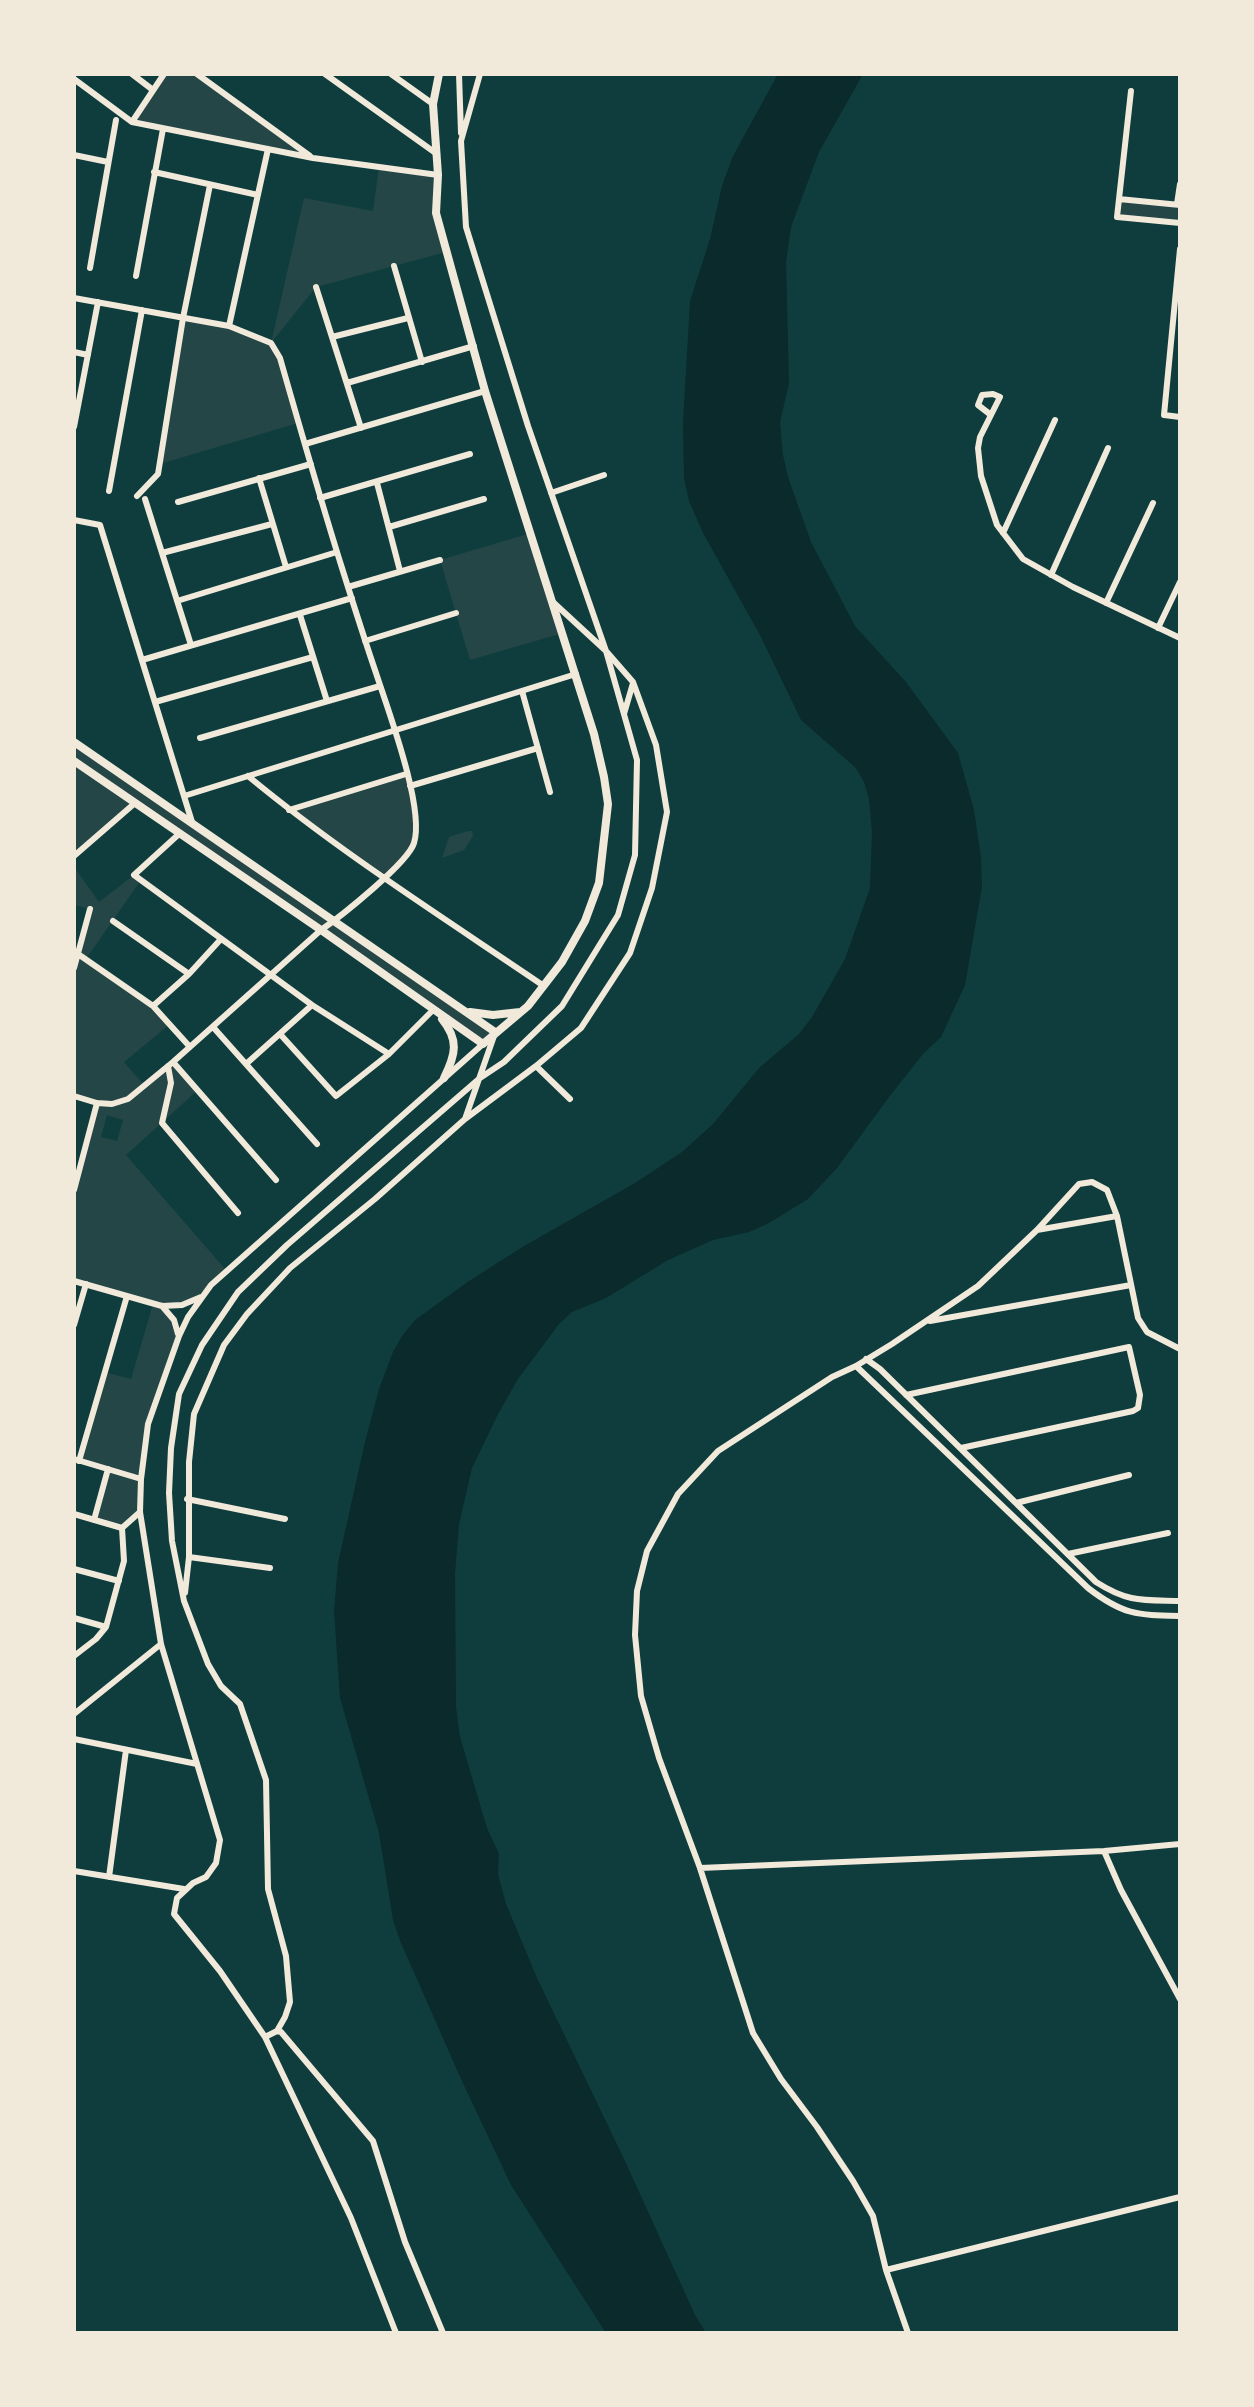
<!DOCTYPE html>
<style>
body{margin:0}
#map{position:relative;width:1254px;height:2407px;overflow:hidden;background:#0f3d3e;font-family:"Fira Sans Condensed",sans-serif}
canvas{display:block}
.frame{position:absolute;inset:0;border:76px solid #f1e9da;pointer-events:none}
</style>
<div id="map">
<canvas width="1254" height="2407"></canvas>
<div class="frame"></div>
</div>
<script>
const context = document.querySelector('canvas').getContext('2d');
context.lineJoin = 'round';
function fillPath(path, color) { context.fillStyle = color; context.fill(path, 'evenodd'); }
function stroke(path, color, width, dash) { context.strokeStyle = color; context.lineWidth = width; context.lineCap = dash ? 'butt' : 'round'; context.setLineDash(dash || []); context.stroke(path); }
fillPath(new Path2D(`
 M164,74H197L313,158L132,122Z
 M379,167L438,175L436,213L446,252L316,287L271,343L280,358L298,423L160,464L183,318L229,326L271,343L304,198L373,211Z
 M1119,199L1180,205V223L1117,217Z
 M531,533L563,633L470,660L440,560Z
 M74,742L495,1032L483,1044L136,804L74,856Z
 M406,774L417,821L414,844L384,878L289,810Z
 M468,831H472L473,836L464,850L442,858L449,837Z
 M74,867L99,902L134,875L141,880L86,959L153,1006L170,1024L124,1062L144,1085L173,1062L198,1090L126,1155L226,1270L201,1297L163,1307L169,1313L179,1336L148,1424L140,1512L122,1528L94,1520L107,1469L79,1461L104,1372L131,1379L153,1304L74,1281V1190L96,1103L74,1096V968L89,909L74,905ZM107,1115L123,1120L117,1141L101,1137Z`), '#244646');
fillPath(new Path2D(`
 M778,74H863L819,152L791,227L786,262L789,383L780,422L783,455L788,477L811,542L855,626L906,682L958,753L974,810L981,858L982,887L965,985L941,1037L923,1054L889,1097L837,1168L808,1199L769,1223L749,1232L713,1240L668,1260L606,1298L572,1312L559,1324L518,1379L498,1414L472,1468L459,1524L455,1574L456,1707L460,1737L487,1828L499,1854L498,1874L506,1904L537,1978L625,2161L695,2315L706,2333H606L511,2185L461,2079L401,1943L393,1920L379,1833L340,1698L334,1611L338,1563L365,1442L379,1389L393,1352L402,1336L415,1320L469,1281L524,1246L635,1183L682,1152L713,1124L759,1068L799,1034L812,1017L845,959L870,888L872,832L869,799L864,782L856,768L801,720L760,635L703,533L689,501L684,478L683,424L690,301L710,239L722,186L733,156Z`), '#0a2a2b');
stroke(new Path2D(`
 M132,74L153,90
 M197,74L310,156
 M325,74L437,154
 M391,74L433,104
 M459,74L461,133
 M74,79L132,122L313,158L438,175
 M1131,91L1117,217L1180,223
 M132,122L164,74
 M74,155L108,162
 M154,172L258,195
 M1119,199L1180,205
 M1177,204L1180,184
 M1180,249L1164,415L1180,417
 M394,266L422,362
 M90,268L116,120
 M136,276L163,129
 M316,287L361,428
 M74,298L229,326L271,343L280,358C300,428 320,498 342,568C353,603 364,638 376,673C388,710 425,808 414,843C408,863 340,917 321,930L173,1062L128,1099L112,1104L97,1103L74,1096
 M229,326L268,149
 M332,337L408,318
 M74,352L88,355
 M347,383L474,346
 M991,415L978,405L982,395L993,394L1000,397L980,437L978,448L981,476L997,525L1023,559L1073,587L1180,638
 M74,427L98,302
 M305,444L485,391
 M259,478L286,567
 M377,483L400,571
 M109,491L142,310
 M551,493L604,475
 M137,496L158,474L183,318L210,185
 M320,498L470,454
 M145,499L191,645
 M178,502L311,464
 M74,520L100,525L192,822
 M389,527L484,499
 M1003,533L1055,420
 M162,553L272,524
 M1051,575L1108,448
 M348,587L440,560
 M177,601L337,552
 M1106,603L1153,503
 M300,615L327,701
 M1158,628L1180,582
 M365,641L456,613
 M142,660L352,598
 M522,691L550,792
 M155,702L313,657
 M624,714L633,683
 M200,738L380,686
 M248,776C341,853 444,918 544,986
 M410,786L538,748
 M184,796L576,674
 M289,810L406,774
 M179,834L134,875L312,1005L389,1054
 M74,856L135,803
 M113,921L189,974
 M78,954L153,1006L190,1047
 M74,968L90,909
 M153,1006L189,974L221,939
 M213,1027L317,1144
 M280,1034L336,1096L389,1054L434,1009
 M173,1062L276,1180
 M246,1064L312,1005
 M168,1066L171,1083L162,1123L238,1213
 M536,1066L570,1099
 M465,1119L494,1036
 M74,1190L97,1103
 M1037,1230L1117,1216
 M74,1281L162,1306L182,1305L201,1297
 M162,1306L174,1320L178,1334
 M930,1321L1131,1285
 M74,1325L86,1284
 M866,1359L880,1369L1096,1582C1129,1603 1143,1600 1180,1601
 M856,1366L1088,1588C1123,1615 1137,1615 1180,1616
 M906,1395L1129,1347L1140,1395L1138,1408L1133,1411L961,1448
 M74,1459L141,1479
 M79,1461L127,1296
 M187,1499L285,1519
 M1016,1503L1129,1475
 M74,1514L122,1528
 M94,1520L108,1469
 M122,1528L140,1512
 M1068,1554L1168,1533
 M189,1557L270,1568
 M74,1569L119,1581
 M185,1593L189,1557V1462L194,1414L224,1345L247,1314L290,1268L375,1199L465,1119L536,1066L581,1028L630,953L652,888L667,812L656,745L633,682L606,651L554,603
 M74,1618L106,1627
 M74,1656L96,1639L106,1627L124,1561L122,1528
 M74,1714L161,1644
 M74,1739L197,1764
 M1104,1851L1121,1890L1180,1999
 M700,1868L1104,1851L1180,1844
 M74,1871L184,1889
 M109,1877L126,1750
 M277,2031L281,2032L373,2141L405,2242L443,2333
 M265,2037L277,2031L285,2017L290,2002L286,1956L268,1889L266,1780L240,1704L221,1686L208,1664L184,1601L172,1541L169,1493L171,1448L179,1394L202,1345L238,1292L287,1245L480,1078L504,1062L562,1006L618,915L635,855L637,760L606,651L528,426L466,227L461,141L480,74
 M886,2270L1180,2197
 M396,2333L351,2218L265,2037L220,1971L174,1914L177,1898L193,1883L206,1877L216,1863L220,1840L161,1644L140,1512L141,1479L148,1424L179,1336L188,1317L211,1285L483,1044
 M908,2333L886,2270L873,2216L853,2181L817,2127L781,2079L753,2033L700,1868L659,1758L641,1696L635,1635L637,1591L647,1551L678,1494L718,1451L832,1377L856,1366L892,1344L978,1286L1037,1230L1079,1184L1092,1182L1107,1190L1117,1216L1138,1318L1147,1332L1180,1349`), '#f1e9da', 6);
stroke(new Path2D(`
 M74,742L495,1032
 M74,761L321,930L483,1044L528,1006L562,962L585,921L599,883L608,804L604,777L594,734L485,391L436,213L438,175L433,104L439,74
 M470,1012L493,1015L520,1012
 M442,1019C459,1040 456,1054 444,1078`), '#f1e9da', 8);
</script>
